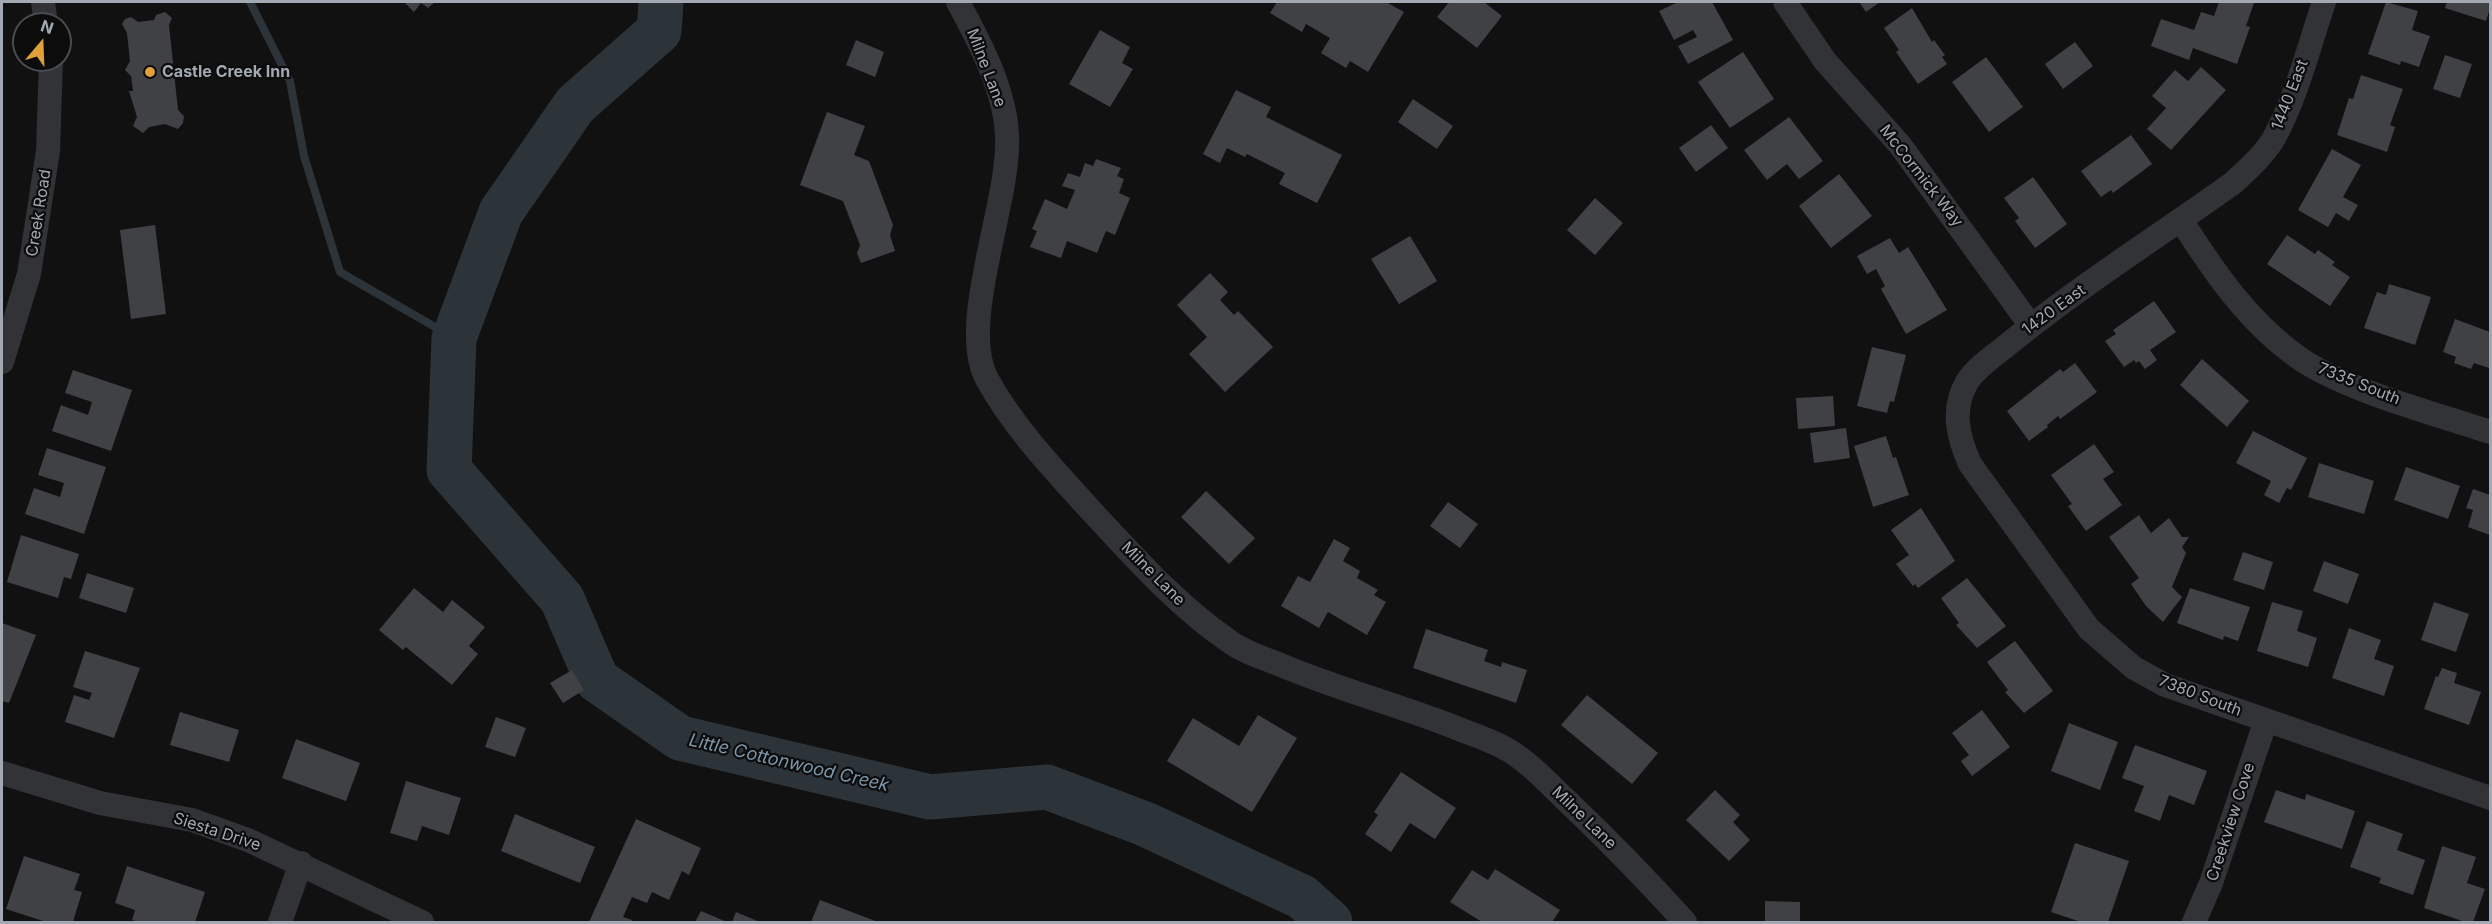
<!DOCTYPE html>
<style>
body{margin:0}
#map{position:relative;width:2492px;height:924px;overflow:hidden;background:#111112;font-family:Inter,sans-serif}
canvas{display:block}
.frame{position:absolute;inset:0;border:3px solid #a3a9b2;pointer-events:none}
.north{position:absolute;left:12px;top:12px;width:60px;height:60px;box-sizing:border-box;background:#0c0c0d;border:2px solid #484b4f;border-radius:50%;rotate:19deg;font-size:16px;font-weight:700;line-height:24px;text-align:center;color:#a3a9b2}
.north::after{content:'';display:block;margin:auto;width:21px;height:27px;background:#e1a13a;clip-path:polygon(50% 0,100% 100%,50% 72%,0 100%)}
</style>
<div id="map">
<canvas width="2492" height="924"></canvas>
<div class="frame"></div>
<div class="north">N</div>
</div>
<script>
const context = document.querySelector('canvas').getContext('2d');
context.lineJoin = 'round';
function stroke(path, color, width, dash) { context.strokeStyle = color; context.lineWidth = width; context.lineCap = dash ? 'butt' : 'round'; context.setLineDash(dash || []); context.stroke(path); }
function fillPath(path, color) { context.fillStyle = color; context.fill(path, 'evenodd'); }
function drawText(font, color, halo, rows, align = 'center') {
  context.font = font + ' Inter,sans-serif'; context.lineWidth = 4.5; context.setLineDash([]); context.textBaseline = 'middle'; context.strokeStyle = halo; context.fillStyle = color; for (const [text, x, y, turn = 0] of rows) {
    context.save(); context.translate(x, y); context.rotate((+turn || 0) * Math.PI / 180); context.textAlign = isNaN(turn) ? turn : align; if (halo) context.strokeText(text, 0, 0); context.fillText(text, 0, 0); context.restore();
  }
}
stroke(new Path2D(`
 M250,2L290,81L304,156L340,272L454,338`), '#2c343a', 8);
stroke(new Path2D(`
 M661,2L659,31L575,105L501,212L454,338L449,470L562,599L597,680L680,738L930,797L1047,787L1145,824L1302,897L1330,922`), '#2c343a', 45);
fillPath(new Path2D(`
 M404,2H435L428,8L421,3L414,12Z
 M1277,2H1386L1404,12L1368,72L1350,61L1346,68L1321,53L1330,38L1306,24L1302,32L1270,13Z
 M1449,2H1484L1502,16L1477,48L1437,17Z
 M1678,2H1712L1733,40L1688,64L1678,46L1697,37L1693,30L1674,40L1659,11Z
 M1859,2H1880L1866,12Z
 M2219,2L2254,3L2246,26L2250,27L2237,64L2193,48L2189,60L2151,46L2161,19L2194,30L2201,12L2214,16Z
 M2386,2L2418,11L2412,30L2430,36L2419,67L2401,61L2400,65L2368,54Z
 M2447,2H2490V8L2486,21L2445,8Z
 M1912,8L1932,42L1934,40L1945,55L1942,57L1947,64L1918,84L1896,52L1899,50L1884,28Z
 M165,12L172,18L169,25L178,110L184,116L183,123L178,129L165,124L149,127L143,133L133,126L137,117L129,91H133L131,76L125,70L130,61L127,33L122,24L125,19L131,17L138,22L154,20L156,15Z
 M1100,30L1130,47L1122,63L1133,69L1110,107L1069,84Z
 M856,40L884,52L875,77L846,65Z
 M2075,42L2093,66L2063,89L2045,64Z
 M1743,52L1774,99L1730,128L1698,82Z
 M2445,55L2472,64L2460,98L2433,89Z
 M1986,57L2023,107L1989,132L1952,82Z
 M2201,67L2226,90L2171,150L2147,129L2166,108L2152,96L2175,70L2188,81Z
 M2361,75L2403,89L2390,125L2395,127L2387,152L2337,135L2349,98L2353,99Z
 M1236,90L1271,107L1266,117L1342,155L1317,203L1279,184L1285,173L1247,154L1245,157L1227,148L1220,163L1203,154Z
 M1413,99L1453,126L1437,149L1398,122Z
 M827,112L865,126L854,155L869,161L893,225L890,235L895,251L861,263L857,253L860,245L843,201L800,185Z
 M1789,117L1823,161L1799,179L1787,164L1767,180L1744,150Z
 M1711,125L1728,148L1696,172L1679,148Z
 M2131,135L2152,164L2113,193L2111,190L2101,197L2081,171Z
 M2332,149L2361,165L2343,197L2358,205L2349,221L2336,213L2328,227L2298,210Z
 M1096,159L1121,168L1117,176L1124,179L1119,193L1130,198L1115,235L1106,231L1097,253L1067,241L1061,258L1030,247L1037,231L1032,229L1045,199L1067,209L1075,190L1062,186L1068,173L1080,177L1085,163L1093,166Z
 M1839,174L1872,216L1831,248L1799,206Z
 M2033,177L2067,224L2035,248L2015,221L2019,218L2004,198Z
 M1595,198L1623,223L1595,255L1567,230Z
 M155,225L166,314L131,319L120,230Z
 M2287,235L2315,254L2318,250L2335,262L2332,265L2350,277L2330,306L2267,264Z
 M1410,236L1437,281L1399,304L1371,259Z
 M1890,238L1899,253L1908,247L1947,310L1906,334L1881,289L1885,286L1876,269L1867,274L1857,256Z
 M1210,273L1228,292L1220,300L1234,315L1238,311L1273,347L1225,392L1189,354L1207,337L1177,305Z
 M2389,284L2431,297L2415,345L2364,328L2377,292L2386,295Z
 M2154,301L2176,332L2150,350L2157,360L2145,369L2139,361L2136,363L2134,360L2124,367L2105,341L2116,334L2113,330Z
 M2455,319L2490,332L2489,368L2474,363L2471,369L2454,363L2456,357L2443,352Z
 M1872,347L1906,355L1894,402L1890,401L1887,413L1857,406Z
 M2202,359L2249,401L2227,427L2180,385Z
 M2075,363L2097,392L2060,419L2058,416L2047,425L2048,427L2029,441L2007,411L2060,369L2063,372Z
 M73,370L132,390L111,451L52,431L61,405L88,415L92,402L65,393Z
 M1833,396L1835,426L1798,429L1796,398Z
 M1846,428L1850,458L1814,463L1810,433Z
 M2253,431L2307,458L2291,490L2287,488L2279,503L2264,495L2271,481L2236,463Z
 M1886,436L1893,458L1896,457L1909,495L1873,507L1854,446Z
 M2094,444L2114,472L2103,479L2122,505L2086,531L2068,506L2072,504L2051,475Z
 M47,448L106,467L84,534L25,514L34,488L60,497L64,483L38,475Z
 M2319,463L2374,481L2364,514L2308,497Z
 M2406,467L2460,486L2448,519L2394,500Z
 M2473,489L2490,495V535L2468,527L2473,510L2466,508Z
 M1206,491L1255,538L1229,564L1181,517Z
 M1448,502L1478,524L1460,548L1430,526Z
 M1921,508L1955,561L1918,588L1915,584L1913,586L1896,564L1909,555L1891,530Z
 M2139,515L2151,533L2169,518L2182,537H2189L2182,547L2186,553L2172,587L2182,597L2163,622L2146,606L2131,584L2139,578L2109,537Z
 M21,535L79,554L71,579L64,577L58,598L7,582Z
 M1334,539L1350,548L1343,561L1360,571L1357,578L1378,590L1374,595L1386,602L1367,635L1328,612L1319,628L1281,606L1298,576L1310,582Z
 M2243,552L2273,562L2264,590L2233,580Z
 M2324,561L2359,574L2348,604L2313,591Z
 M87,573L134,588L126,613L79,598Z
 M1967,578L2006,626L1977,648L1956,625L1959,623L1941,598Z
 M414,588L443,612L452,600L485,627L469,646L478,654L452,685L406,647L403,650L379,630Z
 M2190,588L2250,607L2238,641L2224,636L2223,640L2177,623Z
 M2272,602L2303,611L2297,631L2317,638L2308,667L2257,651Z
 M2434,602L2469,614L2456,652L2421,640Z
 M2,623L36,635L9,703L2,701Z
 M2349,628L2381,640L2374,659L2394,666L2384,696L2332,678Z
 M1426,629L1488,650L1484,661L1501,667L1502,662L1527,670L1516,703L1413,668Z
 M2015,641L2053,691L2024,713L2005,692L2008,690L1987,662Z
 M85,651L140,668L114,738L65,722L74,695L89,700L92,693L73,687Z
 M2442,668L2457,673L2454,683L2481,692L2469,725L2424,709L2436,676L2438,677Z
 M572,670L584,690L563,703L550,683Z
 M1587,695L1658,753L1632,784L1561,725Z
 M1982,710L2010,747L1972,776L1961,761L1969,755L1952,733Z
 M180,712L239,730L229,762L170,745Z
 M1258,715L1297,738L1252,812L1167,761L1193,718L1239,746Z
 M496,717L526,728L515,757L485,747Z
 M2069,723L2118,742L2100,790L2051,771Z
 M296,739L360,763L346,801L282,778Z
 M2135,745L2207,771L2194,805L2169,795L2160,821L2134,811L2144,786L2122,778Z
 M1401,772L1456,808L1435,839L1410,823L1391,852L1365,834L1378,815L1374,812Z
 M406,781L461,798L449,835L422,826L417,841L390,833Z
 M1715,790L1740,815L1733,822L1750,840L1729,861L1686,820Z
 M2276,790L2305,800L2306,794L2355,811L2342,849L2264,822Z
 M515,814L595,847L580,883L501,851Z
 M636,819L701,848L689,875L682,871L669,900L652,892L647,903L632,897L623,917L632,920L631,922H589Z
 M2367,821L2403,834L2397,850L2425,860L2413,895L2379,883L2381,878L2350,867Z
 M2075,843L2129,861L2108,922H2081L2051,912Z
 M2442,846L2476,857L2467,883L2485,889L2473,922H2465L2424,908Z
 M24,856L80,874L74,890L82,892L73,922H46L6,909Z
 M127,866L205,892L195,922H140L132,920L135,910L115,903Z
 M1495,869L1560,910L1552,922H1482L1450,902L1472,870L1488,880Z
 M820,900L878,922H811Z
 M1765,901L1800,902V922H1765Z
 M701,911L727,922H695Z
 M736,912L760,922H732Z`), '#404145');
stroke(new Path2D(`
 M43,2L46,24
 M958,2C979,41 1005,89 1007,135C1011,200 957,324 987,379C1015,430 1057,473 1096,516C1137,560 1179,607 1229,641C1242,651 1260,657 1276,663C1334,688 1395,704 1454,727C1471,734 1491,740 1508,750C1530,763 1548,783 1567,801C1608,840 1647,880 1685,922
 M1785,2L1825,61L1900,145L2031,326
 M2324,2C2309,46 2297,96 2274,138C2264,155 2248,169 2233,183C2159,236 2081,285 2011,342C1997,354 1977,366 1967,382C1951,410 1958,437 1970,464L2089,629L2134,668L2165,685L2490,798
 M2181,220C2214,272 2248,322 2299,358C2347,391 2434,413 2490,432
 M2,362L29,274L48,151L51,60
 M2,773L100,803L192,820L248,840L422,922
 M280,922L301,863
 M2194,922L2211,883L2266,720`), '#323337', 24);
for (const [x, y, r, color] of [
 [150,72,6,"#e1a13a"]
]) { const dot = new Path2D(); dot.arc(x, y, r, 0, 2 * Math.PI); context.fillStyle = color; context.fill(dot); stroke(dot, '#0c0c0d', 2); }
drawText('16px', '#a3a9b2', '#0c0c0d', [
 ["Milne Lane",986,68,69],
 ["1440 East",2290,95,-69],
 ["McCormick Way",1921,176,52],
 ["Creek Road",39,213,-81],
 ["1420 East",2054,310,-36],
 ["7335 South",2359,384,22],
 ["Milne Lane",1153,574,45],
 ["7380 South",2200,696,21],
 ["Milne Lane",1584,818,44],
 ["Creekview Cove",2231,822,-72],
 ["Siesta Drive",217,832,18]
]);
drawText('bold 16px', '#a3a9b2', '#0c0c0d', [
 ["Castle Creek Inn",162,72]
], 'left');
drawText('italic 18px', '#7d97ab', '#0c0c0d', [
 ["Little Cottonwood Creek",789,763,13]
]);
</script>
